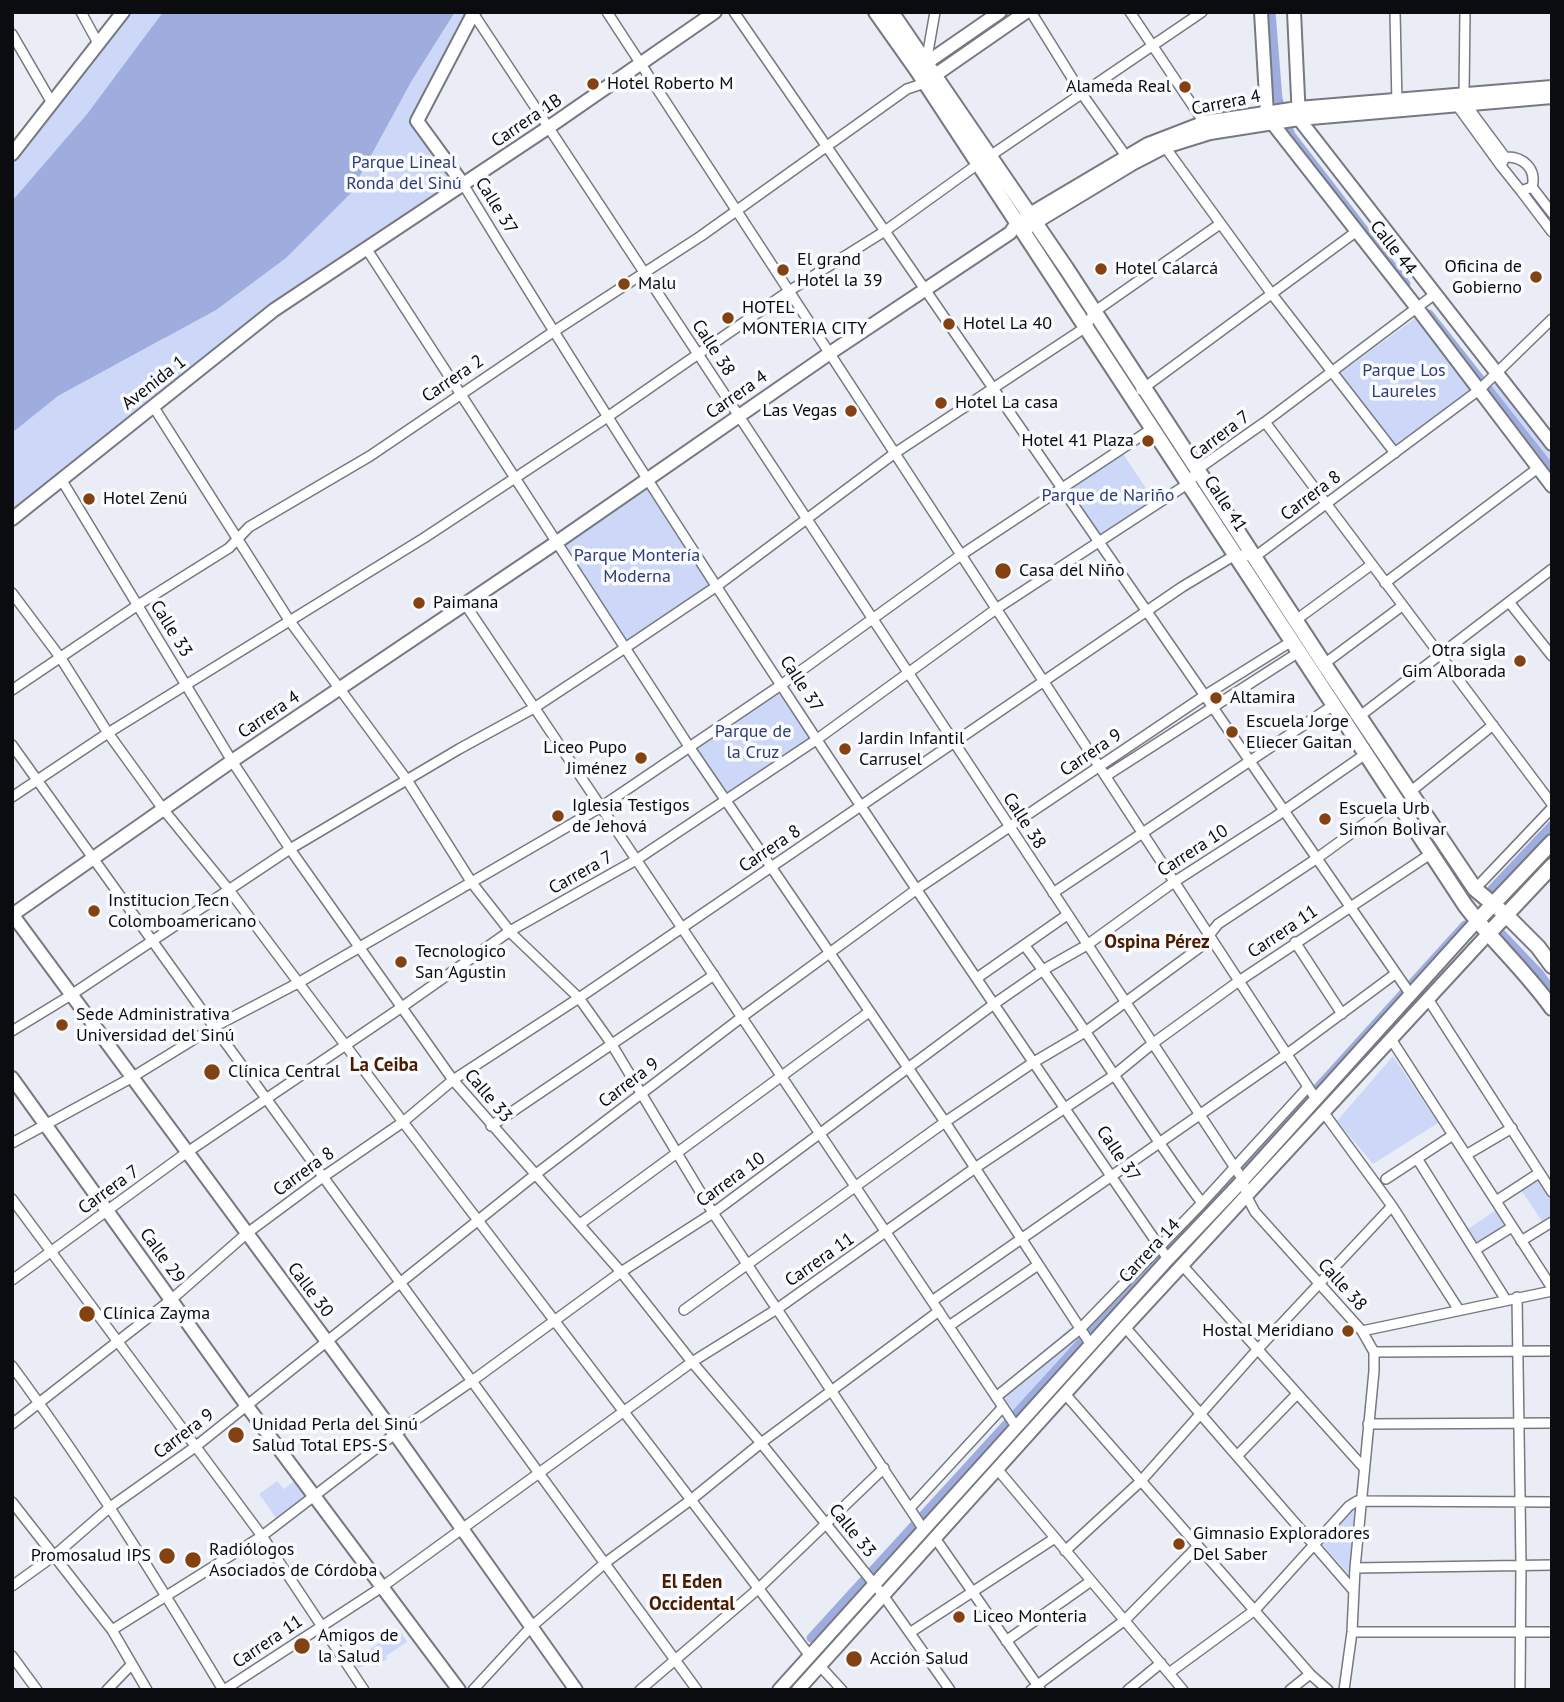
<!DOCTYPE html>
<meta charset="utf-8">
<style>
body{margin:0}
#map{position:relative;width:1564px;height:1702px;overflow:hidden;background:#eaedf6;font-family:"PT Sans",sans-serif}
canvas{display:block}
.frame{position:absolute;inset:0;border:14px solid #0b0c0f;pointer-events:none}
</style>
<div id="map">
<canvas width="1564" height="1702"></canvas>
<div class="frame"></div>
</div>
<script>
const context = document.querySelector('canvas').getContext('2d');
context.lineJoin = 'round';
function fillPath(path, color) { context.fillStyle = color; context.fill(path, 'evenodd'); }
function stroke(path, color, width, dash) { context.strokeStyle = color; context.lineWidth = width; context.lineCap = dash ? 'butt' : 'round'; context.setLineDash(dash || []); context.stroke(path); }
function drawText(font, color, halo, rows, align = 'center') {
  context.font = font + ' "PT Sans",sans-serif'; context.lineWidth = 7; context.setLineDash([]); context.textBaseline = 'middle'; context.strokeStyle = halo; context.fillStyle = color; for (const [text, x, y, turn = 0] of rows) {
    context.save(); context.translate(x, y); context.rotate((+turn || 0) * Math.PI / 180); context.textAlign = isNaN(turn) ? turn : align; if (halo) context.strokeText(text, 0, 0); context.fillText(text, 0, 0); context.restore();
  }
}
fillPath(new Path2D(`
 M131,12H163L87,114L12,201V164Z
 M455,12H474L415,119L461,184L351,249L152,405L12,518V433L58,396L165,338L411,82Z
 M1417,317L1471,389L1395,445L1340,373Z
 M1498,382L1552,452V475L1486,391Z
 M1121,451L1156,503L1099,538L1064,488Z
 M646,486L711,584L625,644L561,541Z
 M779,688L813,738L728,796L693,746Z
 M1393,1056L1438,1123L1373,1164L1337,1121Z
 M1537,1176L1552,1198V1220L1544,1224L1519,1187Z
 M1499,1208L1510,1226L1477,1248L1465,1231Z
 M1071,1327L1083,1345L1017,1417L999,1391Z
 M277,1481L284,1489L294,1481L307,1498L277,1519L259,1494Z
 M1357,1504L1351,1577L1322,1544Z
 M399,1629L407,1642L386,1656L387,1659L376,1667L373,1662L358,1668L353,1661Z`), '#cdd8f9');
fillPath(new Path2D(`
 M163,12H455L411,82L350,194L286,258L216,310L58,396L12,433V201L87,114Z`), '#9fadde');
stroke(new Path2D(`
 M1271,12L1278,99L1291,135L1406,284
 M1429,314L1552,470
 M1492,889L1552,825
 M1498,930L1539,973L1552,991
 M811,1638L1170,1245L1244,1169L1465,925`), '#9fadde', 9);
const street = new Path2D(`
 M81,12L99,45
 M607,12L1316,1099
 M734,12L1411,995
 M1031,12L1082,94L1128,159
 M1130,12L1207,127
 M1395,12L1397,105
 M1465,12L1464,93L1473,114L1505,157
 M473,13L1243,1180L1247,1197L1255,1212L1362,1331L1374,1352V1371L1355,1568L1352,1632L1344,1690
 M12,34L52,103
 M926,63L935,12
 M1456,104L1501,166
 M1165,147L1271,293L1395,453
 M990,156L1202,12
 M1505,157C1523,156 1537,169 1532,187L1521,191L1501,166Z
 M463,184C686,550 925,906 1168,1259
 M1532,187L1552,213
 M1521,191L1552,232
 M366,248L690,748L945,1122L1091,1345
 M1141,390L1357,231
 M153,406L289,620L407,780L472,883L512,934L579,998L611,1043L713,1213L924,1530
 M1265,422L1552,804
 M61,479L232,761L290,849L453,1080L621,1272L692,1362L761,1443L883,1595L950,1690
 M1385,583L1538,468
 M12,593L60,657L108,733L163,809L229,890L403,1122L810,1656
 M1509,602L1552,656
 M465,604L1017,1428
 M1296,620L1371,565
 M1324,664L1402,606
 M12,690L138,605L229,548L249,527L370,456L553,332L701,236L907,89L925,83
 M1360,716L1552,569
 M12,745L214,1027L697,1690
 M1106,776L1299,652
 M1410,792L1493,725
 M12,797L108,733L424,538L606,418L789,291L885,231L978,164
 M1475,889L1552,808
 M1053,893L1335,704
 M1295,942L1342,1014
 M1025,946C1088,1029 1140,1120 1202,1203
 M977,978L1067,915
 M1428,999L1552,1192
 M12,1031L71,995L290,849L459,749L534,708L625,648L717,586L895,453L1086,327L1094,312L1220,224
 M1391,1039L1552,1288
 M1324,1113L1392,1206L1459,1310
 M491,1126L714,975
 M12,1143L131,1078L214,1027L298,983L601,807L781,685L961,555L1153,428
 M1466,1155L1512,1128
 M1418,1160L1506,1300
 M1386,1179L1453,1135
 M12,1199L262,1536L364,1690
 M1496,1201L1539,1173
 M580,1224L869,1012
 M1521,1241L1552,1222
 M1475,1250L1512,1227
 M1182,1265L1364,1468
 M12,1280L186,1153L402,1007L510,931L636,860L816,740L996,609L1189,483L1198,469L1265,422L1435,294
 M1517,1297L1521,1565L1520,1690
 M932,1301L1287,1054L1395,974
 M684,1310L945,1122L1034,1062L1085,1032L1199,948L1218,924L1316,859L1397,800
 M949,1326L1038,1265
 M1125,1327L1354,1591
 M1362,1331L1552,1291
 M1374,1352L1552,1351
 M12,1366C88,1469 157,1580 223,1690
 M1066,1395L1310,1674L1328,1690
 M996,1397L1080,1329L1202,1203L1308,1087
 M12,1424L172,1299L246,1234L323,1177L403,1122L453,1080L579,998L1182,587L1235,555L1256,556L1479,390L1552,319
 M1368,1424L1552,1423
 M1237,1456L1297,1394
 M998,1470L1183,1690
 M12,1502L112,1630L147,1690
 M910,1508L1003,1407
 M935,1538L1040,1689
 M1065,1551L1141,1481L1257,1350L1392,1206
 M1355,1568L1552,1565
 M12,1586L55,1555L109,1508L195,1447L536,1174L742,1017L917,889L1204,696L1292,641
 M112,1630L262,1536L395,1434L472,1381L621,1272L713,1213L994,1004L1043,970L1087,945L1174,882L1275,817L1367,753
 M911,1632L1055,1538
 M1352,1632H1552
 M1006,1641L1091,1581
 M12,1656L37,1690
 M820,1666L842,1690
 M1169,1673L1255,1610L1349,1506L1357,1501L1552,1502
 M107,1690L131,1665
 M224,1690L382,1587L692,1362L777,1309L975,1168L1113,1076L1152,1044L1239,981L1432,853
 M473,1690L530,1628L605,1563L692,1499L761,1443L939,1311
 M640,1690L758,1589L884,1468
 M1031,1690L1125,1620L1198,1546
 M1128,1690L1161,1663
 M1290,1690L1310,1674`);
const secondary = new Path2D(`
 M1261,12L1267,114L1273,124L1417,308L1552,486
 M1294,12L1299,119L1552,444
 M919,68L1000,12
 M928,80L1026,12
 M12,154L123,12
 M463,184L417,121L474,12
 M1028,227L1132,164L1165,147L1210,133L1299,119L1552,97
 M12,519L274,310L549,127L715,12
 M12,914L395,1434L576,1690
 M12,915L232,761L557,542L830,353L1010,233L1017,223L1030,214L1148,144L1205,122L1298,108L1552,87
 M12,1078L247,1406L459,1690
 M779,1690L1168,1259L1243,1180L1477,921
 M798,1690L1125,1327L1489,933`);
const primary = new Path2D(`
 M876,12L917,70L1465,905C1492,941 1525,970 1552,1008
 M891,12L1066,268L1324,664L1475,889L1506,915L1538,947L1552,966
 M1477,921L1552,842
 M1489,933L1552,866`);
stroke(street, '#767981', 12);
stroke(secondary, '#767981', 16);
stroke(primary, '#767981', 18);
stroke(street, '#fff', 9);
stroke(secondary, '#fff', 12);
stroke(primary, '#fff', 14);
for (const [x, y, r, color] of [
 [593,84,7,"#844111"],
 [1185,87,7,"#844111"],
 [1101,269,7,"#844111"],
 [783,270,7,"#844111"],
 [1536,277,7,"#844111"],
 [624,284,7,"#844111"],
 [728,318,7,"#844111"],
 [949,324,7,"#844111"],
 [941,403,7,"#844111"],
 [851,411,7,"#844111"],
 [1148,441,7,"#844111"],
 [89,499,7,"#844111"],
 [1003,571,9,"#844111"],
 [419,603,7,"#844111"],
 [1520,661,7,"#844111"],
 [1216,698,7,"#844111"],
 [1232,732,7,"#844111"],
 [845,749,7,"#844111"],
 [641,758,7,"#844111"],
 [558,816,7,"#844111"],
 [1325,819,7,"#844111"],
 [94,911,7,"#844111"],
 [401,962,7,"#844111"],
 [62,1025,7,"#844111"],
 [212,1072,9,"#844111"],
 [87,1314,9,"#844111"],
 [1348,1331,7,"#844111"],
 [236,1435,9,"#844111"],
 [1179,1544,7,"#844111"],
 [167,1556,9,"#844111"],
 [193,1560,9,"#844111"],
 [959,1617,7,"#844111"],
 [302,1646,9,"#844111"],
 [854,1659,9,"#844111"]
]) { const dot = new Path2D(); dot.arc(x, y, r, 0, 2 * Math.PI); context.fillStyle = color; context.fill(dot); stroke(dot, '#f9fbfe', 2.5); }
drawText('18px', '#0b0c0f', '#f9fbfe', [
 ["Hotel Roberto M",607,84],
 ["Alameda Real",1171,87,"right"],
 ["El grand",797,260],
 ["Hotel la 39",797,281],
 ["Oficina de",1522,267,"right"],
 ["Gobierno",1522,288,"right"],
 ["Hotel Calarcá",1115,269],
 ["Malu",638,284],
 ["HOTEL",742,308],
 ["MONTERIA CITY",742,329],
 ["Hotel La 40",963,324],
 ["Hotel La casa",955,403],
 ["Las Vegas",837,411,"right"],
 ["Hotel 41 Plaza",1134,441,"right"],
 ["Hotel Zenú",103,499],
 ["Casa del Niño",1019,571],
 ["Paimana",433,603],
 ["Otra sigla",1506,651,"right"],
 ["Gim Alborada",1506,672,"right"],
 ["Altamira",1230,698],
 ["Escuela Jorge",1246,722],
 ["Eliecer Gaitan",1246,743],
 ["Jardin Infantil",859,739],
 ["Carrusel",859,760],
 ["Liceo Pupo",627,748,"right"],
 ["Jiménez",627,769,"right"],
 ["Iglesia Testigos",572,806],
 ["de Jehová",572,827],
 ["Escuela Urb",1339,809],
 ["Simon Bolivar",1339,830],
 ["Institucion Tecn",108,901],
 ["Colomboamericano",108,922],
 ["Tecnologico",415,952],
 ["San Agustin",415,973],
 ["Sede Administrativa",76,1015],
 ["Universidad del Sinú",76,1036],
 ["Clínica Central",228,1072],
 ["Clínica Zayma",103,1314],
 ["Hostal Meridiano",1334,1331,"right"],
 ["Unidad Perla del Sinú",252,1425],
 ["Salud Total EPS-S",252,1446],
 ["Gimnasio Exploradores",1193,1534],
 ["Del Saber",1193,1555],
 ["Radiólogos",209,1550],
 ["Asociados de Córdoba",209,1571],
 ["Promosalud IPS",151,1556,"right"],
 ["Liceo Monteria",973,1617],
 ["Amigos de",318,1636],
 ["la Salud",318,1657],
 ["Acción Salud",870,1659]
], 'left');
drawText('18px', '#0b0c0f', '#f9fbfe', [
 ["Carrera 4",1226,103,-11],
 ["Carrera 1B",527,121,-34],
 ["Calle 37",496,206,58],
 ["Calle 44",1393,248,52],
 ["Calle 38",713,348,57],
 ["Carrera 2",453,379,-34],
 ["Avenida 1",154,383,-38],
 ["Carrera 4",737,395,-35],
 ["Carrera 7",1220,436,-37],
 ["Carrera 8",1311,496,-37],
 ["Calle 41",1225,504,57],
 ["Calle 33",171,629,58],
 ["Calle 37",801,684,57],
 ["Carrera 4",269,715,-34],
 ["Carrera 9",1091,753,-34],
 ["Calle 38",1024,821,57],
 ["Carrera 8",770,849,-34],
 ["Carrera 10",1193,851,-33],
 ["Carrera 7",581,873,-29],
 ["Carrera 11",1283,932,-34],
 ["Carrera 9",629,1083,-37],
 ["Calle 33",488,1096,50],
 ["Calle 37",1118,1154,56],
 ["Carrera 8",304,1172,-36],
 ["Carrera 10",731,1180,-36],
 ["Carrera 7",109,1190,-36],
 ["Carrera 14",1150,1251,-47],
 ["Calle 29",162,1256,54],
 ["Carrera 11",820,1260,-35],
 ["Calle 38",1342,1285,48],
 ["Calle 30",310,1290,53],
 ["Carrera 9",184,1434,-37],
 ["Calle 33",852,1531,51],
 ["Carrera 11",268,1642,-34]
]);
drawText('18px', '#2f3c77', '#f9fbfe', [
 ["Parque Lineal",404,163],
 ["Ronda del Sinú",404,184],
 ["Parque Los",1404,371],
 ["Laureles",1404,392],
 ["Parque de Nariño",1108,496],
 ["Parque Montería",637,556],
 ["Moderna",637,577],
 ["Parque de",753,732],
 ["la Cruz",753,753]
]);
drawText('bold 19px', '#4a1d00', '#f9fbfe', [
 ["Ospina Pérez",1157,943],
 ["La Ceiba",384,1066],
 ["El Eden",692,1583],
 ["Occidental",692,1605]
]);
</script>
